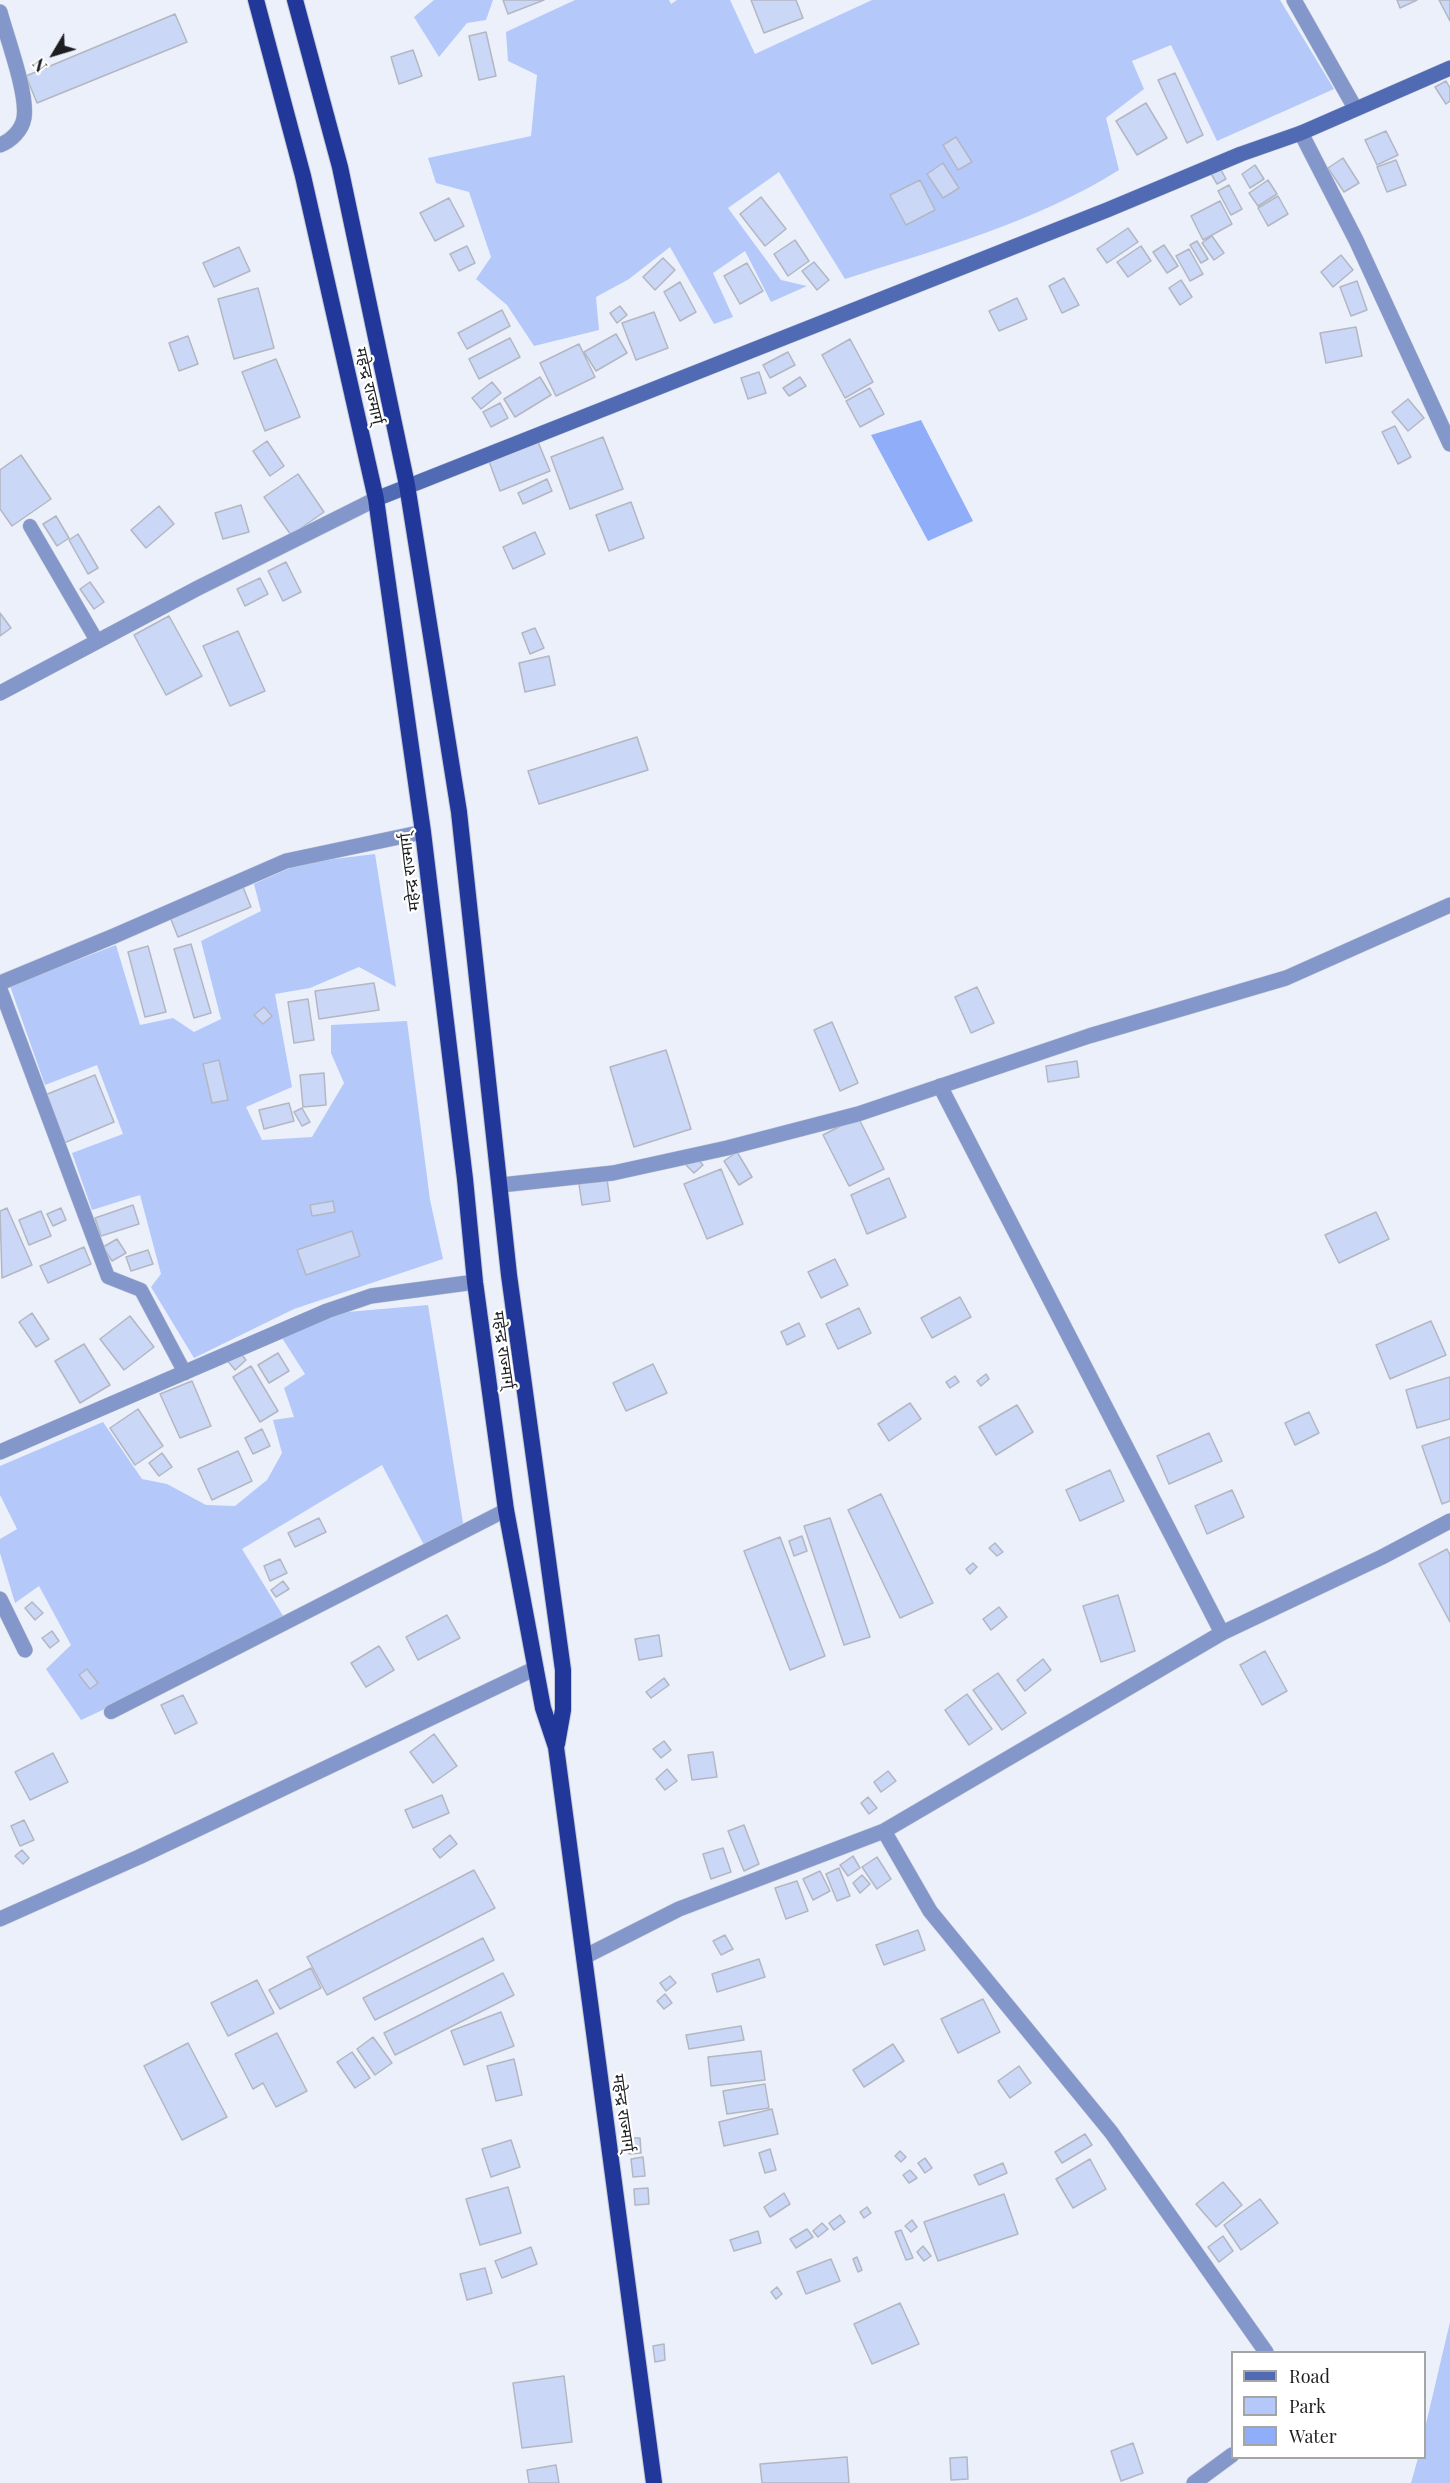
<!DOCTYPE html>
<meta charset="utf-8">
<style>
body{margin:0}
#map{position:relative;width:1450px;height:2483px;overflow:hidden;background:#ebf0fb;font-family:"Playfair Display",serif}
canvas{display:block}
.legend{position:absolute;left:1231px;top:2351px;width:195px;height:108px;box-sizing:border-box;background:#fff;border:2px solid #a4a5a6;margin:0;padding:8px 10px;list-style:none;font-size:18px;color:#1c1e21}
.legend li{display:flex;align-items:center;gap:12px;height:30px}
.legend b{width:30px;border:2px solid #a4a5a6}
.north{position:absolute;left:24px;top:24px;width:60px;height:60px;-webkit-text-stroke:4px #fff;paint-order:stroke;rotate:232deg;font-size:16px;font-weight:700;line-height:24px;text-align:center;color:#1c1e21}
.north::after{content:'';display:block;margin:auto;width:21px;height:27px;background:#1c1e21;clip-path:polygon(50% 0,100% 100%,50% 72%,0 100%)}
</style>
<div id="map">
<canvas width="1450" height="2483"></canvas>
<ul class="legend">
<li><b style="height:8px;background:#506ab3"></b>Road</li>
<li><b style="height:16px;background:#b4c8f9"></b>Park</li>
<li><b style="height:16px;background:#90adf9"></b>Water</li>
</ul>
<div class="north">N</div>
</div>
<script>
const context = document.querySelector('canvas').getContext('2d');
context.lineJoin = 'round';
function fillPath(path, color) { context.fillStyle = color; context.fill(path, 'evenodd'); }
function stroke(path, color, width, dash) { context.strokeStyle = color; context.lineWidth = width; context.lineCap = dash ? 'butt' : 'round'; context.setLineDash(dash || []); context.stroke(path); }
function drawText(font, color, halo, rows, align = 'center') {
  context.font = font + ' "Playfair Display","Noto Sans Devanagari",serif'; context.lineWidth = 4.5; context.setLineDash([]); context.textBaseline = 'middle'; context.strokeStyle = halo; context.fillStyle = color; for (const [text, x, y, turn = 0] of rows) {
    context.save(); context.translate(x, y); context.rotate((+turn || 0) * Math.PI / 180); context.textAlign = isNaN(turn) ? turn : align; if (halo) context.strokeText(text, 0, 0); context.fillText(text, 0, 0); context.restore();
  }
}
fillPath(new Path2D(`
 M434,0H493L486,20L467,23L439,57L414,17Z
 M575,0H669L671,4L677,0H730L755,54L872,0H1280L1334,89L1217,141L1171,45L1132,61L1144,89L1106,118L1119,170C1036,222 938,249 845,279L779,172L728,208L781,280L807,286L771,302L745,251L713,273L733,317L714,324L670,247L629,279L596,297L599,330L534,346L507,305L476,279L491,257L469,192L436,183L428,158L531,136L537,75L508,61L506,32Z
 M375,854L396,987L359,967L310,988L275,994L292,1087L246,1107L262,1140L312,1137L344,1083L331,1053V1025L407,1021L430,1200L443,1259L294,1309L194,1358L151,1287L161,1274L140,1195L92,1210L72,1153L123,1134L97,1065L45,1085L10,986L116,945L140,1025L173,1018L194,1032L221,1019L201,941L261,911L254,884L301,863Z
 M428,1305L464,1529L425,1547L382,1465L242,1549L288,1624L81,1720L46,1669L71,1645L39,1586L15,1603L0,1553V1539L17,1529L0,1495V1466L103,1422L142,1479L167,1484L206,1505L235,1506L267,1480L282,1453L273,1420L294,1417L284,1388L305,1374L282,1338L336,1313Z
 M1450,2322V2483H1411L1418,2458H1424L1425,2428Z`), '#b4c8f9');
fillPath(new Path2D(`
 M921,420L973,521L928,541L871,435Z`), '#90adf9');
const building = new Path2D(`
 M503,0H544L508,14Z
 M751,0H796L803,18L764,33Z
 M1397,0H1417L1400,8Z
 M1439,0H1450V21Z
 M175,14L187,42L37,103L26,76Z
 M486,32L496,76L479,80L469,36Z
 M413,50L422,76L399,84L391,57Z
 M1175,73L1203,135L1187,143L1158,80Z
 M1446,81L1450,88V101L1446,104L1435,87Z
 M1146,103L1167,138L1137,155L1116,121Z
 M1386,131L1398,155L1377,165L1365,140Z
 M956,137L972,162L958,170L943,145Z
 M1343,158L1359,183L1344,192L1328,168Z
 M1396,160L1406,185L1387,192L1377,167Z
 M943,163L959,188L943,198L927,174Z
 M1255,165L1264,179L1250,188L1242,174Z
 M1219,166L1226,179L1217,184L1210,172Z
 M920,180L935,210L906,225L890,195Z
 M1268,180L1277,194L1258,206L1249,193Z
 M1229,185L1242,209L1231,215L1218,191Z
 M1278,196L1288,214L1268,226L1258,208Z
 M761,197L786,229L765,246L740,214Z
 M449,198L464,226L435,241L420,213Z
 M1220,201L1232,224L1203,240L1191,216Z
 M1128,228L1138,242L1107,263L1097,249Z
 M1212,236L1224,253L1214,260L1202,243Z
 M795,240L809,261L788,276L774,254Z
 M1197,241L1208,259L1201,263L1190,245Z
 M1164,245L1178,266L1167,273L1153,252Z
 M467,246L475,263L459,271L450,254Z
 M1141,246L1151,261L1128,277L1117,262Z
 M239,247L250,271L214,287L203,263Z
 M1189,249L1203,274L1190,281L1176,256Z
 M1341,255L1353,270L1333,287L1321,272Z
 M663,258L675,270L655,290L643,277Z
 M814,262L829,280L817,290L802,271Z
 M747,263L763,291L740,304L724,276Z
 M1064,278L1079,305L1062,313L1049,286Z
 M1181,280L1192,297L1180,305L1169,288Z
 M1357,281L1367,310L1351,316L1340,287Z
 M680,282L696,312L680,321L664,292Z
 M258,288L274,348L234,359L218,299Z
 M1017,298L1027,319L999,331L989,311Z
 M620,306L627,315L617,323L610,313Z
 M502,310L510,326L467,349L458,333Z
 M654,312L668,348L636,360L622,323Z
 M1356,327L1362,356L1326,363L1320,333Z
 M616,334L627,353L596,371L584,352Z
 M188,336L198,364L179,371L169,343Z
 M510,338L520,357L479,379L469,359Z
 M850,339L873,382L845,398L822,355Z
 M579,344L595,377L556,396L540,363Z
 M788,352L795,365L770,378L763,365Z
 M276,359L300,417L265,431L242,372Z
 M759,372L766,393L748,399L741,378Z
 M540,377L551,395L515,417L504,399Z
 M800,377L806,386L789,396L783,388Z
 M492,382L501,393L481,409L472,398Z
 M870,388L884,414L860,427L846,401Z
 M1408,399L1424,418L1408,431L1392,412Z
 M500,403L508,418L491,427L483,412Z
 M1395,426L1411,457L1398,464L1382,432Z
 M536,437L550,471L500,491L487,456Z
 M603,437L623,489L570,509L551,457Z
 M267,441L284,466L270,476L253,451Z
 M21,455L51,499L12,526L0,509V470Z
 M298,474L324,512L291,535L264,497Z
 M547,479L552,491L523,504L518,493Z
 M631,502L644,538L609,551L596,515Z
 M241,505L249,532L223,539L215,513Z
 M159,506L174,524L146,548L131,530Z
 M56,516L69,538L57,546L43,524Z
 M535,532L545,554L513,569L503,547Z
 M78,534L98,568L88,574L69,540Z
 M286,562L301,592L283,601L268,571Z
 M260,578L268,594L245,606L237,589Z
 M90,582L104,602L94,609L80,589Z
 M0,613L11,628L0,636Z
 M169,616L202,676L166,695L134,635Z
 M535,628L544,648L530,654L522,633Z
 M238,631L265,691L230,706L203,646Z
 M549,656L555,685L525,692L519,663Z
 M637,737L648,770L539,804L528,771Z
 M243,887L251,907L178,937L170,917Z
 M191,944L211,1013L194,1018L174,949Z
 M148,946L166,1012L145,1017L128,952Z
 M374,983L379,1010L319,1019L315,991Z
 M977,987L994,1023L971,1033L955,997Z
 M308,999L314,1040L294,1043L288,1002Z
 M264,1007L272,1016L263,1024L254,1015Z
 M832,1022L858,1083L840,1091L814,1030Z
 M666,1050L691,1129L634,1147L610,1067Z
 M219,1060L228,1100L212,1103L203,1064Z
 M1077,1061L1079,1077L1048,1082L1046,1066Z
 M324,1073L326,1105L303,1107L300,1075Z
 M95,1075L114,1122L64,1143L45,1095Z
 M289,1103L294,1121L264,1129L259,1110Z
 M302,1108L310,1122L302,1126L294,1112Z
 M858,1117L884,1169L849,1186L823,1135Z
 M737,1152L752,1177L739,1185L724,1161Z
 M695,1156L703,1165L694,1173L686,1165Z
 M721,1169L743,1224L707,1239L684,1184Z
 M889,1178L906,1217L867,1234L851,1195Z
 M607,1179L610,1201L582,1205L579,1184Z
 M333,1201L335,1212L312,1216L310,1205Z
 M133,1205L139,1224L101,1236L95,1218Z
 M7,1208L32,1265L2,1278L0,1211Z
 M61,1208L66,1220L53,1226L47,1214Z
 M41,1211L51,1236L29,1245L19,1220Z
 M1376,1212L1389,1239L1339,1263L1325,1235Z
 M352,1231L360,1256L306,1275L297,1250Z
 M117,1239L126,1253L112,1261L103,1247Z
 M84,1247L91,1264L48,1283L40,1266Z
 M148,1250L153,1264L131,1271L126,1257Z
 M835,1259L848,1285L821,1298L808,1272Z
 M960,1297L971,1317L932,1338L921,1318Z
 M859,1308L871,1333L838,1349L826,1324Z
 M32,1313L49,1339L36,1347L19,1322Z
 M130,1316L154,1347L124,1370L100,1339Z
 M1431,1321L1446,1355L1390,1379L1376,1345Z
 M799,1323L805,1336L787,1345L781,1332Z
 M84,1344L110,1385L80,1403L55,1361Z
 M238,1350L246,1360L235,1370L227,1360Z
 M278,1353L289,1371L269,1383L258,1365Z
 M653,1364L667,1393L626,1411L613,1383Z
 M251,1366L278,1411L260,1422L233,1377Z
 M986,1374L989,1379L981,1386L977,1381Z
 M955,1376L959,1382L950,1388L946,1382Z
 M1450,1377V1419L1417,1428L1406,1390Z
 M192,1381L211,1426L180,1438L160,1394Z
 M910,1403L921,1419L889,1441L878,1424Z
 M1017,1405L1033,1432L996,1455L979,1427Z
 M138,1409L163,1446L135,1465L110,1428Z
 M1309,1412L1319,1433L1295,1445L1285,1423Z
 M262,1429L270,1446L253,1454L245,1438Z
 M1209,1433L1222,1461L1169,1484L1157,1456Z
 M1450,1437V1501L1442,1504L1422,1446Z
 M238,1451L252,1481L212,1500L198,1469Z
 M162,1453L172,1467L159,1476L149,1463Z
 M1110,1470L1124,1501L1080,1521L1066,1490Z
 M1232,1490L1244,1517L1207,1534L1195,1506Z
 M881,1494L933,1603L900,1618L848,1510Z
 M319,1518L326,1532L295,1547L288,1533Z
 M830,1518L870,1637L844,1645L804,1526Z
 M802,1536L807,1551L794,1556L789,1541Z
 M780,1537L825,1656L790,1670L744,1551Z
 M995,1543L1003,1552L997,1556L989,1548Z
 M1447,1549L1450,1555V1622L1419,1564Z
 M280,1559L287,1573L270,1581L264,1566Z
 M973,1563L977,1567L970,1574L966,1569Z
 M283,1581L289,1589L276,1597L271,1590Z
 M1118,1595L1135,1651L1101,1662L1083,1606Z
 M32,1602L43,1613L35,1620L25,1608Z
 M999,1607L1007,1617L991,1630L983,1619Z
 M447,1615L460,1638L418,1660L406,1637Z
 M52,1631L59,1641L50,1648L42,1638Z
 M659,1635L662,1656L639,1660L635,1639Z
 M379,1646L394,1670L366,1687L351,1663Z
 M1265,1651L1287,1691L1262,1705L1240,1665Z
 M1043,1659L1051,1670L1025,1691L1017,1680Z
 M87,1669L98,1683L90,1689L79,1675Z
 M998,1673L1026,1713L1002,1730L973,1690Z
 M664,1678L669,1685L651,1698L646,1692Z
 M967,1694L992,1729L969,1745L945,1710Z
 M183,1695L197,1723L175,1734L161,1705Z
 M434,1734L457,1766L433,1783L410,1752Z
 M664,1741L671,1750L661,1758L653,1749Z
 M713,1752L717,1777L692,1780L688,1755Z
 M53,1753L68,1782L30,1800L15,1772Z
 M667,1769L677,1781L665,1790L656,1779Z
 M888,1771L896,1781L881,1792L874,1782Z
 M442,1795L449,1813L413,1828L405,1810Z
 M868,1797L877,1808L869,1814L861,1803Z
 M24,1820L34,1840L20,1846L11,1826Z
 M744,1825L759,1864L744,1871L728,1831Z
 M450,1835L457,1844L440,1858L433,1849Z
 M723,1848L731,1872L711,1879L703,1854Z
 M22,1850L29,1858L23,1864L15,1856Z
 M853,1856L860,1868L848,1876L840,1865Z
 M877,1857L891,1879L877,1889L862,1867Z
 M839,1868L850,1896L837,1901L826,1874Z
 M474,1870L495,1908L327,1995L307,1957Z
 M820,1871L830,1891L813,1900L803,1879Z
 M862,1875L870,1884L860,1893L853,1883Z
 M797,1881L808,1911L786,1919L775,1888Z
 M918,1930L925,1950L884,1965L876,1945Z
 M725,1935L733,1949L721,1955L713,1941Z
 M483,1938L494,1960L375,2020L363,1998Z
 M759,1959L765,1977L717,1992L712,1974Z
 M311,1968L321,1988L280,2009L269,1990Z
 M503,1973L514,1995L395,2055L384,2033Z
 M670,1976L676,1983L666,1991L660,1983Z
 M257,1980L274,2013L228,2036L211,2003Z
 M665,1994L672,2003L664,2009L657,2001Z
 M983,1999L1000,2032L958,2053L941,2019Z
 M501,2012L514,2046L464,2065L451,2031Z
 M741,2026L744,2040L689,2049L686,2035Z
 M277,2033L307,2091L276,2107L263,2083L253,2089L235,2054Z
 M373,2037L392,2063L375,2075L357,2049Z
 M188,2043L227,2117L182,2140L144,2066Z
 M893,2044L904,2061L864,2087L853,2070Z
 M761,2051L765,2080L711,2086L708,2057Z
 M352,2052L370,2078L355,2088L337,2062Z
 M514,2059L522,2095L496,2101L487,2066Z
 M1019,2066L1031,2083L1010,2098L998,2081Z
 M765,2084L769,2108L727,2114L723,2091Z
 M772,2109L778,2134L724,2146L719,2122Z
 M1085,2134L1092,2145L1062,2163L1055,2152Z
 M628,2138H640L641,2153L629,2154Z
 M511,2140L520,2167L491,2177L482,2149Z
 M770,2149L776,2170L765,2173L759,2153Z
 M900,2151L906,2157L901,2162L895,2156Z
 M643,2157L645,2176L633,2177L631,2159Z
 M925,2158L932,2168L925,2173L918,2163Z
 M1090,2159L1106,2189L1073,2208L1056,2179Z
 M1003,2163L1007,2173L979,2185L974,2175Z
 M910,2170L917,2178L909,2183L903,2175Z
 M1223,2182L1242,2205L1216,2227L1196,2204Z
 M508,2187L521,2233L480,2245L466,2199Z
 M648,2188L649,2204L635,2205L634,2189Z
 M784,2193L790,2204L770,2217L764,2207Z
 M1004,2194L1018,2234L938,2261L924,2222Z
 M1260,2199L1278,2223L1241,2250L1224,2225Z
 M867,2207L871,2213L864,2218L860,2212Z
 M840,2215L845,2222L834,2230L829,2223Z
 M912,2220L917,2227L911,2232L905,2226Z
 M822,2223L828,2229L818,2237L813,2231Z
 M807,2229L813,2237L796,2248L790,2239Z
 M901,2230L913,2258L906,2260L895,2232Z
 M758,2231L761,2243L734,2251L730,2240Z
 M1223,2236L1233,2251L1219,2262L1208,2247Z
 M923,2246L931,2256L924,2261L917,2252Z
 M531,2247L537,2264L502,2278L495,2261Z
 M857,2257L862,2270L858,2272L853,2259Z
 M831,2259L840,2281L806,2294L797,2272Z
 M485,2268L492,2293L467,2300L460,2274Z
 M777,2287L782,2294L776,2299L771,2292Z
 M900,2303L919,2344L872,2364L854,2324Z
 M664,2344L665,2360L655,2362L653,2346Z
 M564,2376L572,2442L522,2448L513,2383Z
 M1133,2443L1143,2473L1121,2481L1111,2451Z
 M847,2457L849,2483H762L760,2464Z
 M967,2457L968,2479L951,2480L950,2458Z
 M556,2465L559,2483H529L527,2470Z`);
fillPath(building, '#cad7f7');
stroke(building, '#b3b7c2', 1.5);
const service = new Path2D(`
 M30,526L97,641
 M0,988L108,1277L141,1290L185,1373
 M111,1712L506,1510`);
const minor = new Path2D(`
 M1294,0L1355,108
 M0,12C7,38 28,94 24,118C22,130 11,141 0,145
 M1301,133L1356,240L1450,444
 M0,693L198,588L376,499
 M0,983L114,936L286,861L423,832
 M940,1086L1222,1633
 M501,1185L613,1173L727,1148L858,1114L1089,1036L1286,978L1450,905
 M0,1452L327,1311L371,1296L475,1282
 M0,1599L25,1650
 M884,1831L930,1911L1111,2132L1266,2352
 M0,1919L139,1857L536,1668
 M584,1957L679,1909L884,1831L1222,1633L1382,1557L1450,1521
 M1194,2483L1232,2455`);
const secondary = new Path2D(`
 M376,499L1107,210L1241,154L1301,133L1450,68`);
const trunk = new Path2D(`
 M256,0L303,176L376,499L423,832L465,1179L475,1282L506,1510L543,1708L556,1747L654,2483
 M295,0L340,167L407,485L459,812L509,1275L563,1670V1710L557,1744`);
stroke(service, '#c6cad4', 15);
stroke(minor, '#c6cad4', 16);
stroke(secondary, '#c6cad4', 16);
stroke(trunk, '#c6cad4', 18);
stroke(service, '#8397ca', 14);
stroke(minor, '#8397ca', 15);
stroke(secondary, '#506ab3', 15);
stroke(trunk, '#21379a', 16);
drawText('16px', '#1c1e21', '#fff', [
 ["महेन्द्र राज्मार्ग्",369,386,77],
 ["महेन्द्र राज्मार्ग्",410,872,-97],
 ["महेन्द्र राज्मार्ग्",503,1350,82],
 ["महेन्द्र राज्मार्ग्",623,2113,82]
]);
</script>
